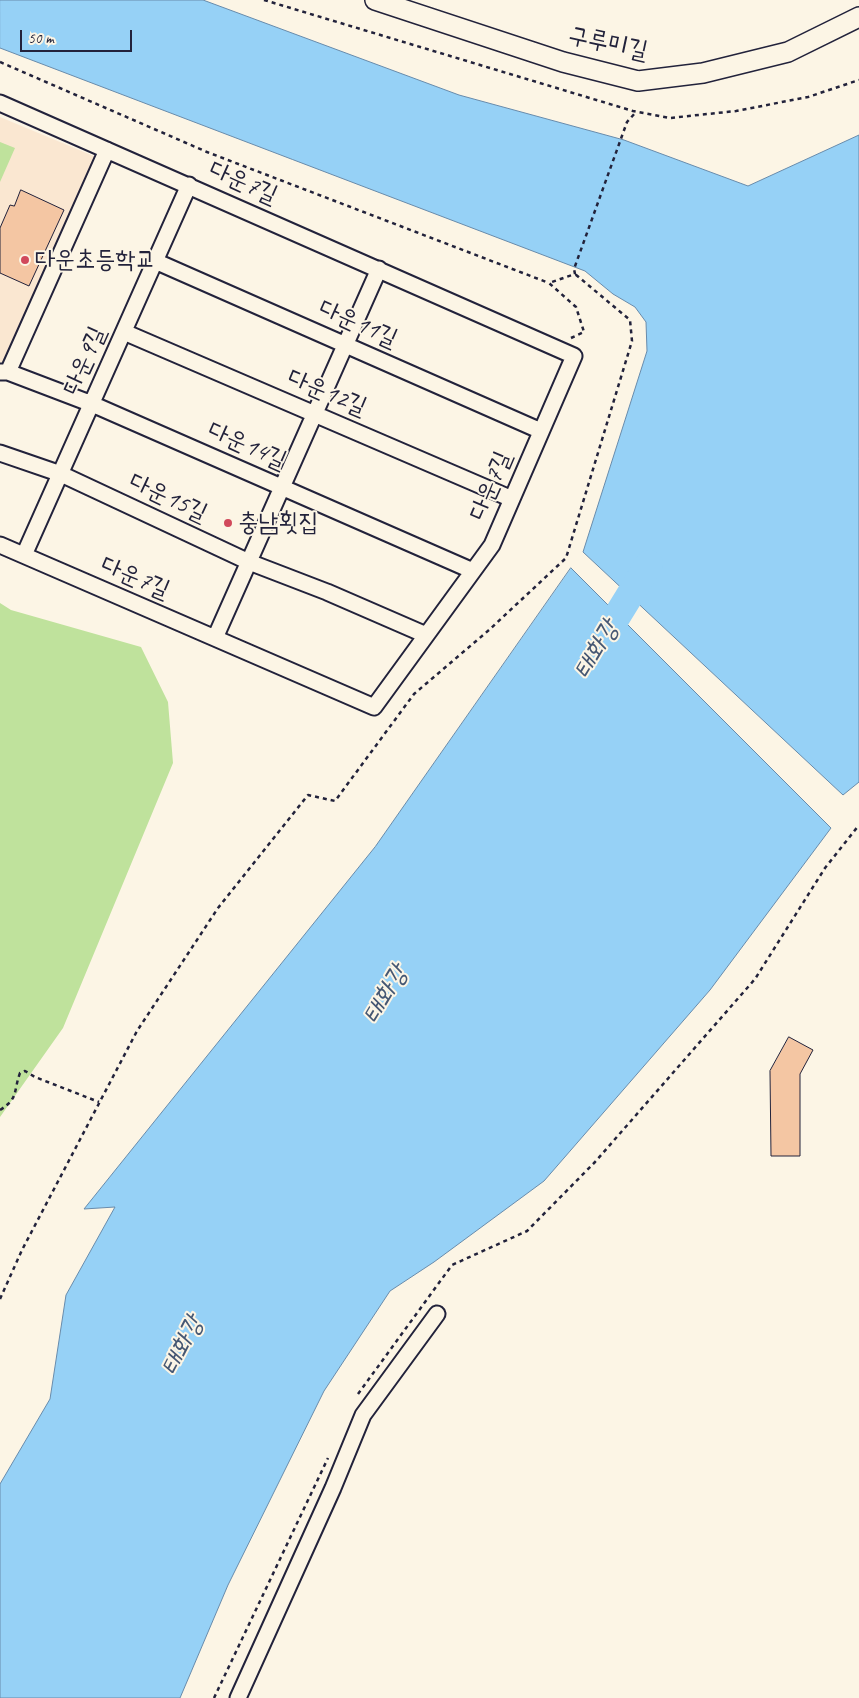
<!DOCTYPE html>
<meta charset="utf-8">
<style>
body{margin:0}
#map{position:relative;width:859px;height:1698px;overflow:hidden;background:#fcf5e5;font-family:Caveat,sans-serif}
canvas{display:block}
.scale{position:absolute;left:20px;top:30px;width:112px;height:22px;box-sizing:border-box;border:2px solid #22223b;border-top:0;padding-left:6px;font-size:15px;line-height:18px;white-space:nowrap;color:#22223b;-webkit-text-stroke:4px #fcf5e5;paint-order:stroke}
</style>
<div id="map">
<canvas width="859" height="1698"></canvas>
<div class="scale">50 m</div>
</div>
<script>
const context = document.querySelector('canvas').getContext('2d');
context.lineJoin = 'round';
function fillPath(path, color) { context.fillStyle = color; context.fill(path, 'evenodd'); }
function stroke(path, color, width, dash) { context.strokeStyle = color; context.lineWidth = width; context.lineCap = dash ? 'butt' : 'round'; context.setLineDash(dash || []); context.stroke(path); }
function drawText(font, color, halo, rows, align = 'center') {
  context.font = font + ' Caveat,"Poor Story",sans-serif'; context.lineWidth = 4; context.setLineDash([]); context.textBaseline = 'middle'; context.strokeStyle = halo; context.fillStyle = color; for (const [text, x, y, turn = 0] of rows) {
    context.save(); context.translate(x, y); context.rotate((+turn || 0) * Math.PI / 180); context.textAlign = isNaN(turn) ? turn : align; if (halo) context.strokeText(text, 0, 0); context.fillText(text, 0, 0); context.restore();
  }
}
fillPath(new Path2D(`
 M0,117L96,157L3,362H0Z`), '#fae7d1');
fillPath(new Path2D(`
 M0,142L15,148L0,182Z
 M0,603L11,610L141,647L168,702L173,763L63,1028L0,1117Z`), '#bfe29c');
const water = new Path2D(`
 M0,0H203L459,95L624,140L748,186L859,135V782L843,795L583,552L647,351L646,322L635,307L613,294L585,271L0,48Z
 M571,568L831,828L710,990L544,1181L434,1262L390,1291L324,1391L228,1585L180,1698H0V1484L50,1399L66,1295L115,1207L84,1209L375,847Z`);
fillPath(water, '#96d1f6');
stroke(water, '#688bab', 1);
stroke(new Path2D(`
 M598,647L649,564`), '#96d1f6', 28);
const building = new Path2D(`
 M21,190L64,210L29,286L0,273V228L10,205L14,206Z
 M789,1037L813,1050L800,1074V1156H771L770,1071Z`);
fillPath(building, '#f4c6a3');
stroke(building, '#22223b', 1);
const minor = new Path2D(`
 M0,103L574,356L492,545L374,707L0,545
 M155,261L541,431
 M124,332L512,499
 M0,372H8L92,404L473,571
 M8,372L107,150
 M0,453L61,474L249,562L327,592L426,635
 M24,555L189,185
 M215,638L379,269
 M238,1698L333,1488L363,1415L437,1314`);
const tertiary = new Path2D(`
 M375,0L563,62L638,81L703,73L788,52L859,17`);
stroke(minor, '#22223b', 19);
stroke(tertiary, '#22223b', 22);
stroke(new Path2D(`
 M264,0L633,111L670,118L736,111L808,97L859,80
 M0,62L207,152L549,283
 M571,338L584,332L576,307L549,283L575,274L574,269L627,122L636,112
 M0,1110C19,1098 13,1092 20,1073L25,1071L35,1077L99,1102
 M0,1299L22,1250L137,1031L218,908L308,795L335,801L414,694L489,630L566,558L632,341L630,320L575,274
 M358,1394L452,1265L527,1231L595,1162L755,979L825,868L859,825
 M214,1698L328,1458`), '#22223b', 2.5, [4, 4]);
stroke(minor, '#fcf5e5', 15);
stroke(tertiary, '#fcf5e5', 19);
for (const [x, y, r, color] of [
 [25,260,5,"#d1495b"],
 [228,523,5,"#d1495b"]
]) { const dot = new Path2D(); dot.arc(x, y, r, 0, 2 * Math.PI); context.fillStyle = color; context.fill(dot); stroke(dot, '#fcf5e5', 2); }
drawText('25px', '#22223b', '#fcf5e5', [
 ["구루미길",608,44,12],
 ["다운7길",243,183,24],
 ["다운11길",358,324,24],
 ["다운9길",85,361,-66],
 ["다운12길",327,393,23],
 ["다운14길",247,446,24],
 ["다운7길",491,486,-67],
 ["다운15길",168,498,25],
 ["다운7길",135,578,23]
]);
drawText('25px', '#22223b', '#fcf5e5', [
 ["다운초등학교",35,260],
 ["충남횟집",238,523]
], 'left');
drawText('italic 26px', '#455773', '#fcf5e5', [
 ["태화강",597,650,-59],
 ["태화강",386,995,-59],
 ["태화강",183,1346,-63]
]);
</script>
